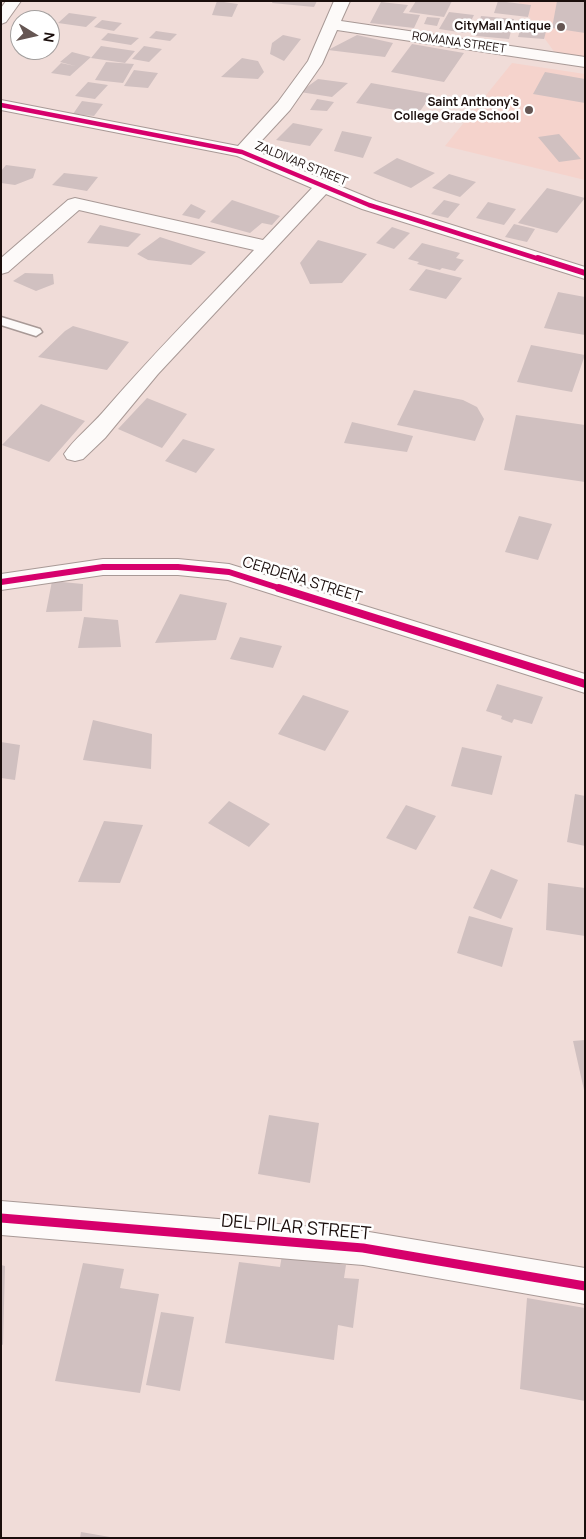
<!DOCTYPE html>
<meta charset="utf-8">
<style>
body{margin:0}
#map{position:relative;width:586px;height:1539px;overflow:hidden;background:#f0dcd8;font-family:Manrope,sans-serif}
canvas{display:block}
.frame{position:absolute;inset:0;border:2px solid #1a0e0c;pointer-events:none}
.north{position:absolute;left:10px;top:10px;width:50px;height:50px;box-sizing:border-box;background:#fff;border:1px solid #a39f9e;border-radius:50%;rotate:99deg;font-size:14px;font-weight:700;line-height:20px;text-align:center;color:#1a0e0c}
.north::after{content:'';display:block;margin:auto;width:18px;height:22px;background:#655653;clip-path:polygon(50% 0,100% 100%,50% 72%,0 100%)}
</style>
<div id="map">
<canvas width="586" height="1539"></canvas>
<div class="frame"></div>
<div class="north">N</div>
</div>
<script>
const context = document.querySelector('canvas').getContext('2d');
context.lineJoin = 'round';
function fillPath(path, color) { context.fillStyle = color; context.fill(path, 'evenodd'); }
function stroke(path, color, width, dash) { context.strokeStyle = color; context.lineWidth = width; context.lineCap = dash ? 'butt' : 'round'; context.setLineDash(dash || []); context.stroke(path); }
function drawText(font, color, halo, rows, align = 'center') {
  context.font = font + ' Manrope,sans-serif'; context.lineWidth = 5; context.setLineDash([]); context.textBaseline = 'middle'; context.strokeStyle = halo; context.fillStyle = color; for (const [text, x, y, turn = 0] of rows) {
    context.save(); context.translate(x, y); context.rotate((+turn || 0) * Math.PI / 180); context.textAlign = isNaN(turn) ? turn : align; if (halo) context.strokeText(text, 0, 0); context.fillText(text, 0, 0); context.restore();
  }
}
fillPath(new Path2D(`
 M518,1H585V58L555,53Z
 M512,63L585,74V180L445,146Z`), '#f5d3cc');
fillPath(new Path2D(`
 M217,1L238,4L232,17L212,15Z
 M273,1H317L314,7L272,3Z
 M416,1H452L444,17L409,12Z
 M498,1L531,5L528,17L494,13Z
 M557,1H585V33L552,28Z
 M381,2L408,5L403,13L420,15L414,28L370,23Z
 M449,12L474,15L465,33L439,29Z
 M69,13L97,17L86,27L58,23Z
 M481,16L514,19L509,39L476,36Z
 M427,17L440,18L437,26L424,24Z
 M102,20L122,23L114,31L94,27Z
 M523,21L548,24L544,39L518,37Z
 M156,31L177,34L170,41L149,38Z
 M108,33L139,38L131,45L101,40Z
 M283,35L301,39L284,61L270,54L272,43Z
 M357,35L393,43L385,57L328,50Z
 M412,44L464,53L444,82L391,72Z
 M101,46L135,51L125,63L91,58Z
 M144,46L162,49L149,62L132,59Z
 M72,52L91,57L70,76L51,73L61,63L75,66L60,62Z
 M242,58L258,61L264,72L258,79L221,77Z
 M106,62L134,64L123,83L95,80Z
 M134,70L158,73L148,88L124,86Z
 M545,72L585,79V103L533,94Z
 M318,79L348,83L332,97L300,92Z
 M88,82L108,85L95,99L75,96Z
 M371,83L432,94L418,114L356,103Z
 M317,99L334,102L327,111L310,110Z
 M82,101L103,104L94,116L73,114Z
 M293,123L323,129L310,146L276,140Z
 M342,131L372,137L363,158L334,151Z
 M559,134L581,159L559,162L538,137Z
 M397,158L435,173L411,188L373,173Z
 M6,165L36,169L33,178L15,185L1,183V171Z
 M64,173L98,177L87,191L52,185Z
 M449,174L476,182L460,197L432,188Z
 M547,188L585,198L557,233L518,223Z
 M232,200L280,216L272,225L262,223L250,233L210,222Z
 M444,200L460,204L448,218L431,214Z
 M488,202L516,209L504,225L476,218Z
 M191,204L206,211L199,219L182,215Z
 M514,224L535,229L527,242L505,237Z
 M100,225L141,234L128,247L87,243Z
 M392,227L410,233L394,249L376,243Z
 M160,237L206,252L191,265L148,260L137,254Z
 M318,240L367,254L342,283L310,284L300,263Z
 M422,243L460,253L456,258L464,260L455,271L442,268L440,270L417,264L419,262L408,259Z
 M426,269L462,278L446,299L409,290Z
 M25,273L53,274L54,284L36,291L13,281Z
 M558,292L585,297V335L544,328Z
 M73,326L129,342L107,370L38,357L65,331Z
 M531,345L585,355L572,392L517,382Z
 M414,390L463,400L477,407L484,419L475,441L397,425Z
 M147,398L187,414L162,448L118,429Z
 M41,404L85,421L49,462L2,445Z
 M516,415L585,425V482L504,470Z
 M352,422L413,436L407,452L344,443Z
 M183,439L215,449L196,473L165,461Z
 M519,516L552,524L538,560L505,552Z
 M52,581L83,584L82,611L46,612Z
 M180,594L227,603L216,640L155,643Z
 M84,617L118,620L121,647L78,648Z
 M240,637L282,646L273,668L230,659Z
 M497,684L543,697L532,724L514,719L512,723L501,719L502,716L486,711Z
 M303,695L349,711L325,751L278,734Z
 M93,720L152,734L151,769L83,760Z
 M1,742L20,745L15,780L1,778Z
 M462,747L502,756L492,795L451,786Z
 M575,794L585,796V846L567,842Z
 M229,801L270,824L249,847L208,823Z
 M406,805L436,816L416,850L386,838Z
 M104,821L143,825L120,883L78,882Z
 M491,869L518,880L501,919L473,908Z
 M548,883L585,888V936L546,930Z
 M469,916L513,928L502,967L457,953Z
 M585,1040V1090H584L573,1041Z
 M269,1115L319,1123L310,1183L258,1174Z
 M282,1255L346,1265L344,1278L359,1279L353,1328L338,1325L334,1360L225,1343L239,1262L280,1267Z
 M83,1263L124,1269L120,1288L159,1294L140,1393L55,1381Z
 M1,1265L5,1266L3,1345L1,1344Z
 M527,1298L585,1308V1401L520,1389Z
 M161,1312L194,1317L180,1391L146,1385Z
 M81,1532L110,1537V1538H80Z`), '#d0c0c0');
const lane = new Path2D(`
 M1,317L40,329L42,332L36,336L1,325Z`);
const street = new Path2D(`
 M6,1H21L6,22L1,24V8Z
 M334,1H350L341,21L585,57V67L337,30L322,64L290,110L253,150L376,201L585,267V279L362,209L326,194L158,374L105,438L83,459L75,461L67,459L64,454C74,439 91,426 103,412C151,356 203,304 254,250L79,210L8,272L1,274V258L68,200L75,198L263,240L312,188L237,156L1,110V100L238,146L278,102L308,61Z
 M103,559H178L229,564L585,674V693L228,580L178,575H103L1,590V574Z`);
const secondary = new Path2D(`
 M1,1201L363,1231L585,1268V1304L363,1265L1,1235Z`);
stroke(lane, '#a89996', 3);
stroke(street, '#a89996', 2);
stroke(secondary, '#a89996', 2);
fillPath(lane, '#fdfaf9');
fillPath(street, '#fdfaf9');
fillPath(secondary, '#fdfaf9');
stroke(new Path2D(`
 M1,105L242,152L369,205L542,260`), '#d6006c', 4.5);
stroke(new Path2D(`
 M538,258L585,273
 M1,582L103,567H178L229,572L282,589`), '#d6006c', 6);
stroke(new Path2D(`
 M279,588L585,684`), '#d6006c', 8);
stroke(new Path2D(`
 M1,1218L363,1248L585,1286`), '#d6006c', 9);
for (const [x, y, r, color] of [
 [561,27,5,"#655653"],
 [529,110,5,"#655653"]
]) { const dot = new Path2D(); dot.arc(x, y, r, 0, 2 * Math.PI); context.fillStyle = color; context.fill(dot); stroke(dot, '#fff', 2); }
drawText('bold 12px', '#1a0e0c', '#fff', [
 ["CityMall Antique",551,27],
 ["Saint Anthony's",519,103],
 ["College Grade School",519,117]
], 'right');
drawText('12px', '#1a0e0c', '#fff', [
 ["ROMANA STREET",459,43,8],
 ["ZALDIVAR STREET",301,164,22]
]);
drawText('15px', '#1a0e0c', '#fff', [
 ["CERDEÑA STREET",302,580,17]
]);
drawText('18px', '#1a0e0c', '#fff', [
 ["DEL PILAR STREET",296,1228,5]
]);
</script>
